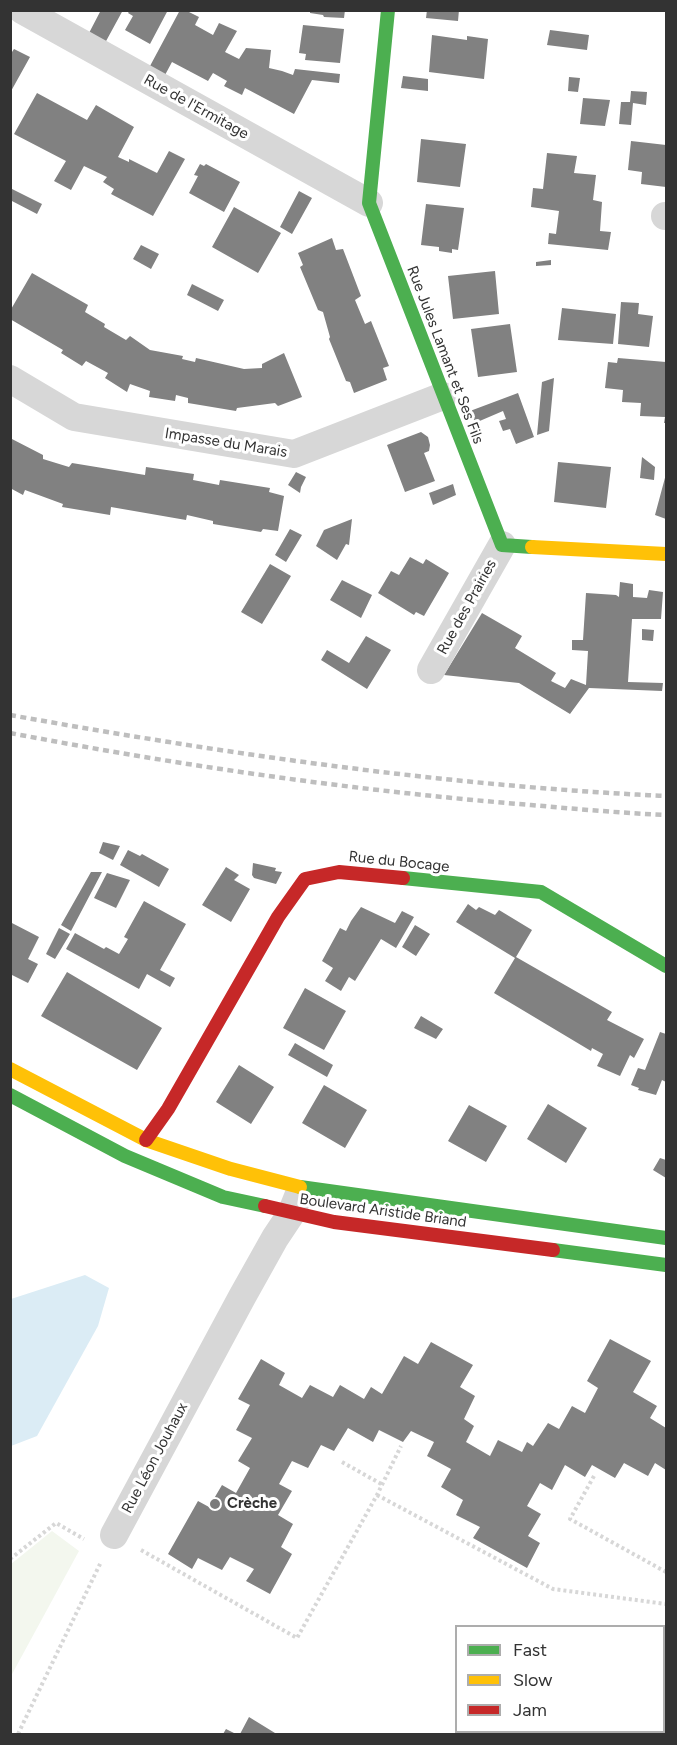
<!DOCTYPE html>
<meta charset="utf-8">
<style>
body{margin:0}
#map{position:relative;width:677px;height:1745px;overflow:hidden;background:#fff;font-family:Figtree,sans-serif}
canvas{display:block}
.frame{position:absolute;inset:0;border:12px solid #333;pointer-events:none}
.legend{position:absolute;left:455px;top:1625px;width:210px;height:108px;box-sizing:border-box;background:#fff;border:2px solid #adadad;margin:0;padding:8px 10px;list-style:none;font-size:18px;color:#333}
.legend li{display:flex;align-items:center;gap:12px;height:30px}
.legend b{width:30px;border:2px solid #adadad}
</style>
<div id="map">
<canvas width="677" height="1745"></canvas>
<div class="frame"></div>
<ul class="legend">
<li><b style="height:8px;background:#4caf50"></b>Fast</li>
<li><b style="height:8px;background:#ffc107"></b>Slow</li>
<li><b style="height:8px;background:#c62828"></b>Jam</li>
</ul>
</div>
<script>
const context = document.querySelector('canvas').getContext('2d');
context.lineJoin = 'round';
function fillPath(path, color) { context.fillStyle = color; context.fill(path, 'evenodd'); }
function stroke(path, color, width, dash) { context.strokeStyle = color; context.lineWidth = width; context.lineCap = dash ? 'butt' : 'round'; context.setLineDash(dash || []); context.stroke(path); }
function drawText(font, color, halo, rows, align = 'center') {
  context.font = font + ' Figtree,sans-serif'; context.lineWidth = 6; context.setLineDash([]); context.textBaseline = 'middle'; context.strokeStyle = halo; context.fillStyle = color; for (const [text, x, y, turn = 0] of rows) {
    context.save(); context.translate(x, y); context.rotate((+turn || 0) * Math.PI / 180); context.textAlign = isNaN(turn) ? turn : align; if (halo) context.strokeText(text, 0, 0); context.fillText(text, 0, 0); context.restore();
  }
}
fillPath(new Path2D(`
 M52,1531L79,1551L11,1676V1564Z`), '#f3f7ee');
fillPath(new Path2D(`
 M85,1275L109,1288L98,1326L37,1436L11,1446V1299Z`), '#dbecf5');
fillPath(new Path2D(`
 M101,10H123L105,43L89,33Z
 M130,10H168L150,44L125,30L133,16L128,13Z
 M180,10H185L199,17L195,25L213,35L219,23L237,31L225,52L239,59L246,48L271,50L269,68L282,71L293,75L295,69L340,74L339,83L312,80L294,114L245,88L242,95L224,86L227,81L213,73L208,81L172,62L165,75L150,66Z
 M310,10H345L344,18L324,17L323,15L310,13Z
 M427,10H459L458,21L426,18Z
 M303,25L344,29L340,63L305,60L306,54L299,53Z
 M550,30L589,35L587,50L547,45Z
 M432,35L467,40V36L488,39L484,79L429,72Z
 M14,49L30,57L10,93V55Z
 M403,76L428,79V91L401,88Z
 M569,77L580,78L578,92L568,91Z
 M631,91L647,92L646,105L633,103L631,125L619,124L621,102H630Z
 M37,93L87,120L96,105L134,127L118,157L129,162V159L157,173L169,151L185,159L153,216L111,194L114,189L103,182L107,177L84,166L71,190L54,181L66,161L14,134Z
 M583,98L610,100L605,126L580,124Z
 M421,139L466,144L460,187L417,182Z
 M631,141L666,145V187L641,184L642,172L628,170Z
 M547,153L577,156L574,173L596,175L593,200L602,202L600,231L611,232L608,250L548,244L549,233L556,234L559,211L531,207L533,188L543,189Z
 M200,164L204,166L206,164L240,182L224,212L189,193L198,176L194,175Z
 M10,188L42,204L37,214L10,200Z
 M299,191L312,198L292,234L280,227Z
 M426,204L464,208L458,250L452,249V253L439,251V247L421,245Z
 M234,207L281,233L258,273L212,247Z
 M332,238L336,250L343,249L361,296L355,300L365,324L371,321L389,366L383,368L387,380L354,393L350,382L346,381L329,339L330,337L323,312L318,310L300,267L303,265L298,253Z
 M141,245L159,254L151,269L133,259Z
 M551,260V265L536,266V262Z
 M495,271L499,314L453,319L448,276Z
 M32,273L88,305L85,312L105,324L104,327L126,340L130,336L150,350L183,356L182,359L195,362L196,358L244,369L262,368V364L284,353L302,397L278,406L275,403L237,408L236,411L188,403V398L176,395L175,401L149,397L150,391L130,384L127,392L105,378L108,373L86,361L82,366L61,353L63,350L10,319V311Z
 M192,284L224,300L218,311L187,295Z
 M621,302L639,303L638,314L653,316L649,347L618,344Z
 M562,308L616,314L613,344L558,340Z
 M510,324L517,372L478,377L471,329Z
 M618,358L666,362V423H664L665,417L640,416L641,403L622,402L623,390L605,388L608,362L617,363Z
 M554,378L549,431L537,435L542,382Z
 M518,393L534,437L516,444L510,429L503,431L499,421L506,419L503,411L475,423L470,411Z
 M421,432L428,437L430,445L429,451L424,453L435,481L405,492L387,445Z
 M10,438L43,455V459L69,467L72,463L145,475L146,467L194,474L193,480L219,485L220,480L270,488L269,492L284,496L278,531L263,529L261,532L213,524V521L187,515L186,520L111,507L110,515L62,507L63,504L25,490L23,495L10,488Z
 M642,457L655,467L654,480L640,478Z
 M558,462L611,467L606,508L554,502Z
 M296,472L306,477L301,487L300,493L288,485Z
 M666,474V519L655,515Z
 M453,484L456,495L433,505L429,493Z
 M352,519L349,545L346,544L337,560L316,546L324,530Z
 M290,529L302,535L286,562L275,555Z
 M410,557L423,564L426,559L449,573L424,616L416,612L414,615L378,593L391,571L399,575Z
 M270,564L291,576L262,624L241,612Z
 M342,580L372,595L361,618L330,600Z
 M620,582L633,584V597L647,598L649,590L663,592L661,619H632L628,682L663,683L662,691L589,688L570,714L519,683L444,675L482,613L522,636L515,648L556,673L551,681L565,688L571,679L586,685L588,651L572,650V640H583L586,593L616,595L619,597Z
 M642,629L654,630L653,641L642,640Z
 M366,636L391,650L367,689L321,660L327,650L349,663Z
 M103,842L120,846L113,860L99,853Z
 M128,850L140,856L142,854L169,869L159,887L120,865Z
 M253,863L276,868L275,871L282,872L276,884L254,878L252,875Z
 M226,867L239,875L234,880L250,889L231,922L202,905Z
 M91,872H102L71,931L61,925Z
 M107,873L130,880L116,908L94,898Z
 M144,901L186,924L160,970L175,978L170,987L147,974L139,989L66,949L75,933L104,949L106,947L119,954L128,939L124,937Z
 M468,904L476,910L479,907L495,915L499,910L532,930L516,957L612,1012L607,1020L644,1039L634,1058L630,1055L620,1076L597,1066L603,1054L592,1048L591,1051L494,993L515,958L456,922Z
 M361,907L395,923L402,911L414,917L396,948L381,939L355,981L349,977L341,991L325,981L333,968L322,961L340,928L346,931L351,921Z
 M10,922L39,937L28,959L38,964L28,983L10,974Z
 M415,925L430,934L416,956L402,947Z
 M59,928L70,934L55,959L46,954Z
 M67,972L162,1028L137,1070L41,1016Z
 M305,988L346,1011L324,1050L283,1028Z
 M421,1016L443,1029L436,1039L414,1028Z
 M660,1032L666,1034V1082L662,1080L656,1095L638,1090L639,1088L631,1085L638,1068L645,1070Z
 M295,1043L333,1065L327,1077L288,1055Z
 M239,1065L274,1087L251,1124L216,1102Z
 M324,1085L367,1110L345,1148L302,1123Z
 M548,1104L587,1128L566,1163L527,1139Z
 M469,1105L507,1126L486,1162L448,1141Z
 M660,1158L666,1160V1178L653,1170Z
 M610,1339L651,1361L633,1392L657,1406L650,1418L666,1428V1470L655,1463L648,1476L624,1463L615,1478L592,1465L585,1477L565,1465L552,1490L540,1483L527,1506L541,1514L528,1536L540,1543L527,1568L473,1538L480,1527L456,1515L463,1500L441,1487L451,1469L427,1456L434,1442L411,1431L403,1442L379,1430L373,1442L348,1428L334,1451L321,1445L308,1468L292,1461L279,1484L292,1491L278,1515L293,1524L281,1547L292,1554L270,1594L246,1581L254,1569L230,1557L222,1570L198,1558L192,1569L168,1554L198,1501L209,1507L222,1485L236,1493L250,1468L238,1461L252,1438L236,1430L250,1405L238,1399L261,1359L285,1373L279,1385L302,1398L310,1385L333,1397L340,1385L364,1399L371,1387L382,1394L404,1356L418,1364L431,1342L473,1365L460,1387L475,1396L464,1419L474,1426L466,1442L490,1456L498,1440L522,1452L527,1442L533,1446L548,1423L559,1429L572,1406L585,1413L598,1388L587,1381Z
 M249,1717L275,1733V1734H240Z
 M226,1729L236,1734H223Z`), '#818181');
stroke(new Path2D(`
 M342,1462L383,1485
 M594,1476L570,1519L666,1572
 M377,1495L553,1589L666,1604
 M141,1550L297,1638L377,1495L401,1446
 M10,1559L56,1523L84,1539
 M18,1734L101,1562`), '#d7d7d7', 4, [3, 3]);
stroke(new Path2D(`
 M22,10L369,203
 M665,216H666
 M10,379L74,417L294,454L443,396
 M431,670L502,545
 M114,1535L242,1297L275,1238L291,1214L299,1194`), '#d7d7d7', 28);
stroke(new Path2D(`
 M388,10L369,203L502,545L532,547
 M403,878L541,892L666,966
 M10,1095L125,1156L223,1197L265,1206
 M300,1187L666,1238
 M553,1250L666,1265`), '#4caf50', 14);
stroke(new Path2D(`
 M532,547L666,554
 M10,1069L146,1140L231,1169L300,1187`), '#ffc107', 14);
stroke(new Path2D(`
 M146,1140L168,1109L278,917L305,879L339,872L403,878
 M265,1206L334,1222L553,1250`), '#c62828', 14);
stroke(new Path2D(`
 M10,715C227,754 446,786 666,796
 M10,733C183,766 356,791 531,805C576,809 621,813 666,815`), '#bebebe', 4.5, [6, 4.5]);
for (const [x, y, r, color] of [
 [215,1504,6,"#7a7a7a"]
]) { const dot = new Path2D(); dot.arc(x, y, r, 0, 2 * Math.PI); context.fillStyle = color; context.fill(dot); stroke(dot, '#fff', 2); }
drawText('15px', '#333', '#fff', [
 ["Rue de l'Ermitage",196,107,29],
 ["Rue Jules Lamant et Ses Fils",445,355,69],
 ["Impasse du Marais",226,443,9],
 ["Rue des Prairies",467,607,-61],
 ["Rue du Bocage",399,862,6],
 ["Boulevard Aristide Briand",383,1211,8],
 ["Rue Léon Jouhaux",155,1458,-62]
]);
drawText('bold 15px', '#333', '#fff', [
 ["Crèche",227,1504]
], 'left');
</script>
